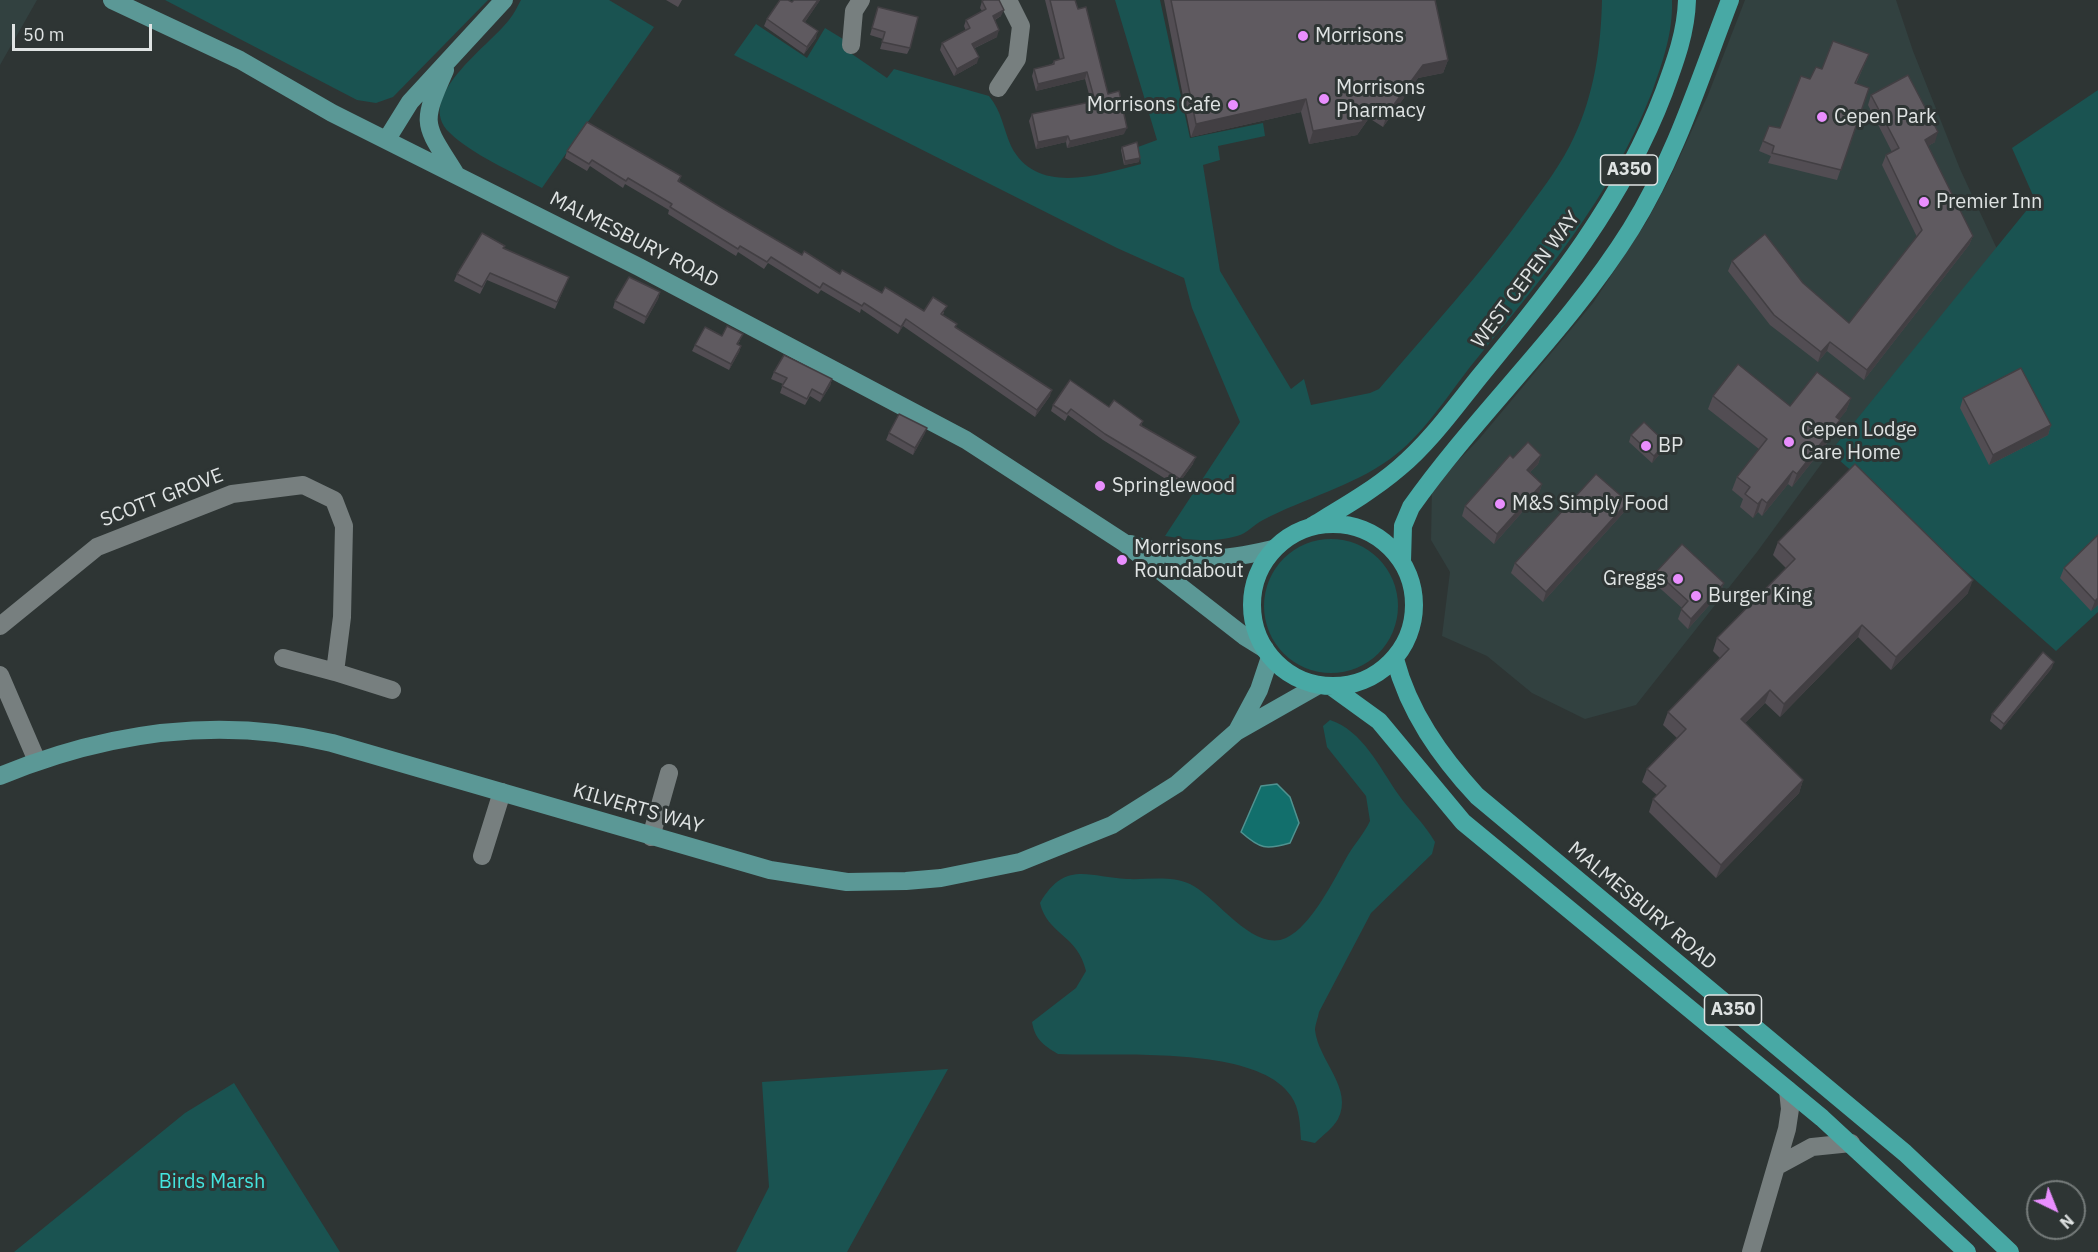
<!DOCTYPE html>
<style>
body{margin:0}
#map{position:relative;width:2098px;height:1252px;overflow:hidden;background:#2e3534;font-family:"IBM Plex Sans",sans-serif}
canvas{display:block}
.north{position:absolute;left:2026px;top:1180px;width:60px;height:60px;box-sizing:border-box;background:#2e3534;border:2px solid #757b7a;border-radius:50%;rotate:137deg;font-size:16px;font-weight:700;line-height:24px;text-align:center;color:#dfe3e3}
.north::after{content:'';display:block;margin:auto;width:21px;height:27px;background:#e98efe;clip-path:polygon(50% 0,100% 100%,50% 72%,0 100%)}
.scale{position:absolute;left:12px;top:24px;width:140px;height:27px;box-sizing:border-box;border:3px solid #dfe3e3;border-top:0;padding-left:8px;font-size:18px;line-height:21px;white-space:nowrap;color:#dfe3e3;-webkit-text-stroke:4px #2e3534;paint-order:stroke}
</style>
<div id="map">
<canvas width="2098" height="1252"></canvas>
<div class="north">N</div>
<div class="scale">50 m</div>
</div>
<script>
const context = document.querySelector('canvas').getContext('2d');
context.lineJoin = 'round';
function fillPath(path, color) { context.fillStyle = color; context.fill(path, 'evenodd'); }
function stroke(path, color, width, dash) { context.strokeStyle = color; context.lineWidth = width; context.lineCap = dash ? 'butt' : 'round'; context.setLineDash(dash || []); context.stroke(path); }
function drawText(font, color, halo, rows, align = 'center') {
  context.font = font + ' "IBM Plex Sans",sans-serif'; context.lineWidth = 6; context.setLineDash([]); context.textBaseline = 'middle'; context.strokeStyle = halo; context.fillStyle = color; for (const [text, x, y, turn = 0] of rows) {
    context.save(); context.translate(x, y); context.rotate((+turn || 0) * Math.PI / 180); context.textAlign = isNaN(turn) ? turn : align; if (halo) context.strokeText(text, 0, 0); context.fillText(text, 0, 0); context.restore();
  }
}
fillPath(new Path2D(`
 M0,0H37L0,65Z
 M1745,0H1896L1913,51L1960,169L1997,249L1830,452L1757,552L1636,705L1585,719L1532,693L1487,656L1442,636L1450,572L1431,540L1432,488L1480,438L1593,303L1647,221L1669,180L1708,95Z`), '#324140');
fillPath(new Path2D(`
 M165,0H488L393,97L376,103L357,100Z
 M521,0H609L654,27L542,188C515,173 471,154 450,133C413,98 488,47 509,20C514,14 517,7 521,0Z
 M1115,0H1160L1190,138L1263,123L1265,136L1218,146L1220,160L1203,165L1220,271L1291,389L1304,379L1311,405L1370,393L1379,389C1429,330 1482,273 1527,210C1544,187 1562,163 1574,137C1594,95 1601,47 1602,0H1672C1673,33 1663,61 1652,92C1611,198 1541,280 1470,367C1446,398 1422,436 1390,459C1351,487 1305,498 1263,520C1253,525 1248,533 1237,536C1212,543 1189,540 1165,536L1240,422L1192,308L1184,278L1117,248L734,55L756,24L807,58L825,28L843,39L846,50L887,78L894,69L989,96C1002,112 1003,128 1011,146C1036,196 1099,175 1141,164L1138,147L1157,140Z
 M2098,90V612L2056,651L1830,452L2035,200L2012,148Z
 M1264 606a67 67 0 1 1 134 0a67 67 0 1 1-134 0Z
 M1330,720C1362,730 1380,768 1398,794C1409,810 1425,824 1435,842L1432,854L1371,913L1319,1012C1318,1018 1315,1025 1315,1030C1318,1060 1354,1089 1338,1119C1333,1128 1323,1135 1315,1143L1301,1140C1300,1125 1300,1109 1291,1096C1256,1044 1114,1057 1058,1054C1043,1045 1035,1039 1032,1022L1076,988L1086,971C1078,935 1047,934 1040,903C1065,860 1088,877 1127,879C1148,880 1170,875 1190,884C1216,896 1253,953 1286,938C1312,926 1334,879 1348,855C1355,843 1364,834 1370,821L1366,796L1327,747L1323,726Z
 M948,1069L847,1252H736L769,1187L762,1082Z
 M234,1083L340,1252H14L185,1113Z`), '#1a5351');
const water = new Path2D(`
 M1277,784L1290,797L1299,823L1290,843C1266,850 1260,849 1241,832L1261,786Z`);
fillPath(water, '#126f6c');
stroke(water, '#509290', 1.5);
stroke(new Path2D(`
 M851,45L854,11L861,0
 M998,88L1017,59L1021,26L1008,0
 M0,626L97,547L232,494L303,485L334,500L344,526L342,617L335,672L392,690
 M283,658L335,672
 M0,675L37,761
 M651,837L669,773
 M482,856L502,792
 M1777,1166L1812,1147L1851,1143
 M1751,1252L1787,1129L1790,1109L1788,1090`), '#777f7f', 18);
stroke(new Path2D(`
 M112,0L240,60L332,113L639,267L966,440L1123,542L1244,636L1265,649
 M445,70C420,126 424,123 455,173
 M387,139L410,102L504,0
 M1130,544C1192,562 1209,564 1273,549
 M1237,731L1259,690L1270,657
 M0,776C107,732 218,716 332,743L770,870L847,882L906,881L941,878L1020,862L1112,825L1177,784L1236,732L1317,686`), '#5b9896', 18);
stroke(new Path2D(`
 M1252 605a81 81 0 1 1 162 0a81 81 0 1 1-162 0Z
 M1312,526C1342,508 1372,491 1399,468C1430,442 1455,407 1480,376C1553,288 1623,200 1664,92C1675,62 1686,33 1687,0
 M1402,561L1403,526L1411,507C1479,411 1568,330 1631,229C1675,158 1700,78 1730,0
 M1395,659C1409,712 1440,756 1477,796L1905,1153L2010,1252
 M1332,687L1379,721L1463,822L1822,1118L1967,1252`), '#48a9a5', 18);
fillPath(new Path2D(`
 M666,0H682L678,7Z
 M794,0H820L805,22L816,38L804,54L764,26L767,19L792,2Z
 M1045,0H1075L1108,94L1124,134L1067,148L1066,142L1036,149L1029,121L1032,114L1091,102L1085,79L1036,91L1032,76L1034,69L1052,64L1054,61L1060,59Z
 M1164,0H1435L1448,60L1443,73L1418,78L1383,127L1369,118L1357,135L1309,144L1301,112L1191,137Z
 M982,1L1001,16L995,20L997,37L975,48L977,63L954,76L940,50L942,43L966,31L964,26L966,20L982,11L980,8Z
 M878,7L910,48L907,54L880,49L883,39L870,35Z
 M1869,54L1856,84L1869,88L1837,180L1768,163L1771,156L1759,151L1763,141L1780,128L1810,79L1822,69Z
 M1871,95L1935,142L1928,146L1973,236L1969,245L1864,380L1827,351L1818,362L1770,325L1728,271L1732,261L1803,283L1849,323L1917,237L1882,165L1886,155L1892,152L1868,105Z
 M1122,147L1139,162L1124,165L1121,150Z
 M567,151L681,176L679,182L722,208L802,255L840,274L924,311L944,312L943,315L956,327L1050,396L1035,417L903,326L898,334L861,309L860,313L821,290L818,294L768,263L764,269L738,252L736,256L668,214L669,210L625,184L623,188L590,166L587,171L565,158Z
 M504,248L569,277L555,309L487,280L480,294L454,281L457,274Z
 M660,292L658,299L644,324L613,308L615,301Z
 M722,336L740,341L738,344L741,346L739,352L729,370L692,351L695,345Z
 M774,372L832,379L830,386L820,402L810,396L805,405L780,393L783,384L771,379Z
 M1713,396L1790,406L1851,398L1846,411L1839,419L1835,433L1792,487L1788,484L1762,516L1758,512L1753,518L1740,507L1743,499L1732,490L1737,477L1759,449L1708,409Z
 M1963,398L2051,425L2048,435L1989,465L1960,408Z
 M1053,405L1109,407L1143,421L1141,426L1193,464L1177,486L1103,440L1068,415L1065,421L1051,411Z
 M927,428L924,435L913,455L886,440L889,433Z
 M1631,435L1664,449L1652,463L1629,442Z
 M1541,455L1538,464L1530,472L1542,484L1539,493L1494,544L1462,516L1465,506L1513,458Z
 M1624,512L1543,602L1511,573L1515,563Z
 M2098,535V605L2091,611L2060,578L2064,568Z
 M1778,542L1968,593L1891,670L1858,637L1780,717L1765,703L1745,723L1803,780L1799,793L1716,878L1649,812L1653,799L1657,795L1642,782L1647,769L1677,738L1663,725L1668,712L1720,658L1713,651L1717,638L1786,568L1773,555Z
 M1656,572L1724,583L1720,593L1688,629L1678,619L1682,608L1653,582Z
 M2052,668L2001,730L1990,721L1992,714Z`), '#524d53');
fillPath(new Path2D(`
 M818,0H820L801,28L803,21Z
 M1004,10L1001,16L990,22L993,16Z
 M999,30L997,37L970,50L972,44Z
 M818,31L816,38L804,54L807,47Z
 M979,57L977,63L954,76L957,69Z
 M1448,60L1443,73L1418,78L1383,127L1387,114L1423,65Z
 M1087,72L1085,79L1036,91L1038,84Z
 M1306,99L1301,112L1191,137L1196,124Z
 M1374,104L1369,118L1357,135L1309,144L1313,131Z
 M1127,128L1124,134L1067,148L1070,141Z
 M1938,132L1935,142L1921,150L1925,140Z
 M1068,136L1066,142L1036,149L1038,142Z
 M1140,158L1139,162L1124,165L1125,161Z
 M1973,236L1969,245L1864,380L1867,370Z
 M660,292L658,299L644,324L646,317Z
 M906,319L903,326L898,334L901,327Z
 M1830,342L1827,351L1818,362L1821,352Z
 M741,346L739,352L729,370L731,364Z
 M832,379L830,386L820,402L823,395Z
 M1052,390L1050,396L1035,417L1037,410Z
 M1851,398L1846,411L1831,430L1836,417Z
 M1840,420L1835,433L1792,487L1797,474Z
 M2051,425L2048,435L1989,465L1993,455Z
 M927,428L924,435L913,455L915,448Z
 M1666,443L1664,449L1652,463L1654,456Z
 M1541,455L1538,464L1523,479L1527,470Z
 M1196,457L1193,464L1177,486L1180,479Z
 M1793,471L1788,484L1762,516L1767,503Z
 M1542,484L1539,493L1494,544L1497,534Z
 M1762,499L1758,512L1753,518L1758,504Z
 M1628,502L1624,512L1543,602L1546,592Z
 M1973,580L1968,593L1891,670L1896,657Z
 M1724,583L1720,593L1688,629L1691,619Z
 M2098,598V605L2091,611L2095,601Z
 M1862,625L1858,637L1780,717L1784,704Z
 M2054,662L2052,668L2001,730L2004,724Z
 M1770,690L1765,703L1736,732L1741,719Z
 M1803,780L1799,793L1716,878L1721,865Z`), '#423f43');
const building = new Path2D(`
 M780,0H788L792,2L794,0H818L803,21L818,31L807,47L767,19Z
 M984,0H999L1004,10L993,16L999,30L972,44L979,57L957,69L942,43L970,28L966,20L986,9L982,1Z
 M1050,0H1075L1078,9L1086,7L1108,94L1119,91L1127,128L1070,141L1068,136L1038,142L1032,114L1095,101L1087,72L1038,84L1034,69L1054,64V61L1064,58Z
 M1171,0H1435L1448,60L1423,65L1387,114L1374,104L1362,122L1313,131L1306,99L1196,124Z
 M878,7L918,17L910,48L882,42L885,32L872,28Z
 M1833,41L1869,54L1855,83L1869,88L1841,170L1772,153L1774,146L1763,141L1769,126L1780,128L1801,76L1810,79L1816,67L1822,69Z
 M1908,75L1938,132L1925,140L1973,236L1867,370L1830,342L1821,352L1774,315L1732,261L1765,234L1803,283L1849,323L1922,230L1886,155L1899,148L1871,95Z
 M587,122L681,176L678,181L722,208L802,255L804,251L840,274L842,270L882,293L885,287L924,311L933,297L947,306L941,314L957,324L955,327L1052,390L1037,410L906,319L901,327L864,303L862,306L823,283L820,288L771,257L767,262L740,246L738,249L670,207L672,204L628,178L626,181L592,160L589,164L567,151Z
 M1137,142L1140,158L1125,161L1122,147Z
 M482,233L505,246L503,248L569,277L557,302L490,273L482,287L457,274Z
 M629,277L660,292L646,317L615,301Z
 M727,326L743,334L737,344L741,346L731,364L695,345L705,327L722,336Z
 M784,355L832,379L823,395L812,389L807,399L782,386L787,378L774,372Z
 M1738,364L1790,406L1817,372L1851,398L1836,417L1840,420L1822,442L1797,474L1793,471L1767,503L1762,499L1758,504L1745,494L1750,487L1737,477L1767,439L1713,396Z
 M2021,368L2051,425L1993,455L1963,398Z
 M1070,380L1109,407L1114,400L1143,421L1140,425L1196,457L1180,479L1105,434L1071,409L1067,414L1053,405Z
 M899,414L927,428L915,448L889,433Z
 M1644,422L1666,443L1654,456L1631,435Z
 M1528,442L1541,455L1527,470L1542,484L1497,534L1465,506L1510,455L1513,458Z
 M1855,464L1973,580L1896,657L1862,625L1784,704L1770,690L1741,719L1803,780L1721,865L1653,799L1666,786L1647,769L1686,729L1668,712L1729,649L1717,638L1795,559L1778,542Z
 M1596,474L1628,502L1546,592L1515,563Z
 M2098,535V598L2095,601L2064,568Z
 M1682,544L1724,583L1691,619L1681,609L1688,601L1656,572Z
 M2043,652L2054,662L2004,724L1992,714Z`);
fillPath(building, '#5f5a60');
stroke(building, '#423f43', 1.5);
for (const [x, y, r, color] of [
 [1303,36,6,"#e98efe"],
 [1324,99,6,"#e98efe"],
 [1233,105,6,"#e98efe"],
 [1822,117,6,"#e98efe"],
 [1924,202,6,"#e98efe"],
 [1789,442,6,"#e98efe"],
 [1646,446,6,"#e98efe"],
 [1100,486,6,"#e98efe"],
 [1500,504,6,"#e98efe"],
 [1122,560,6,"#e98efe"],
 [1678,579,6,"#e98efe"],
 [1696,596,6,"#e98efe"]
]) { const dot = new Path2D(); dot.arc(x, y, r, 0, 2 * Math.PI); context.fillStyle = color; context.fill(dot); stroke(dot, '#2e3534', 2); }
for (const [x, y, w] of [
 [1629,170,57],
 [1733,1010,57]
]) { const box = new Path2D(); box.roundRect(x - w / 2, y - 15, w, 30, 4.5); context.fillStyle = '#2e3534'; context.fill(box); stroke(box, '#dfe3e3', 1.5); }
drawText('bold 18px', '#dfe3e3', null, [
 ["A350",1629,170],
 ["A350",1733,1010]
]);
drawText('20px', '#dfe3e3', '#2e3534', [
 ["Morrisons",1315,36],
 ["Morrisons",1336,88],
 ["Pharmacy",1336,111],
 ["Morrisons Cafe",1221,105,"right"],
 ["Cepen Park",1834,117],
 ["Premier Inn",1936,202],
 ["Cepen Lodge",1801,430],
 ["Care Home",1801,453],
 ["BP",1658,446],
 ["Springlewood",1112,486],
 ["M&S Simply Food",1512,504],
 ["Morrisons",1134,548],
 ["Roundabout",1134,571],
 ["Greggs",1666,579,"right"],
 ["Burger King",1708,596]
], 'left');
drawText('20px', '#dfe3e3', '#2e3534', [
 ["MALMESBURY ROAD",634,240,27],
 ["WEST CEPEN WAY",1526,280,-53],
 ["SCOTT GROVE",162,498,-21],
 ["KILVERTS WAY",638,809,16],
 ["MALMESBURY ROAD",1642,906,40]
]);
drawText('20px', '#43e5df', '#2e3534', [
 ["Birds Marsh",212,1182]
]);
</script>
